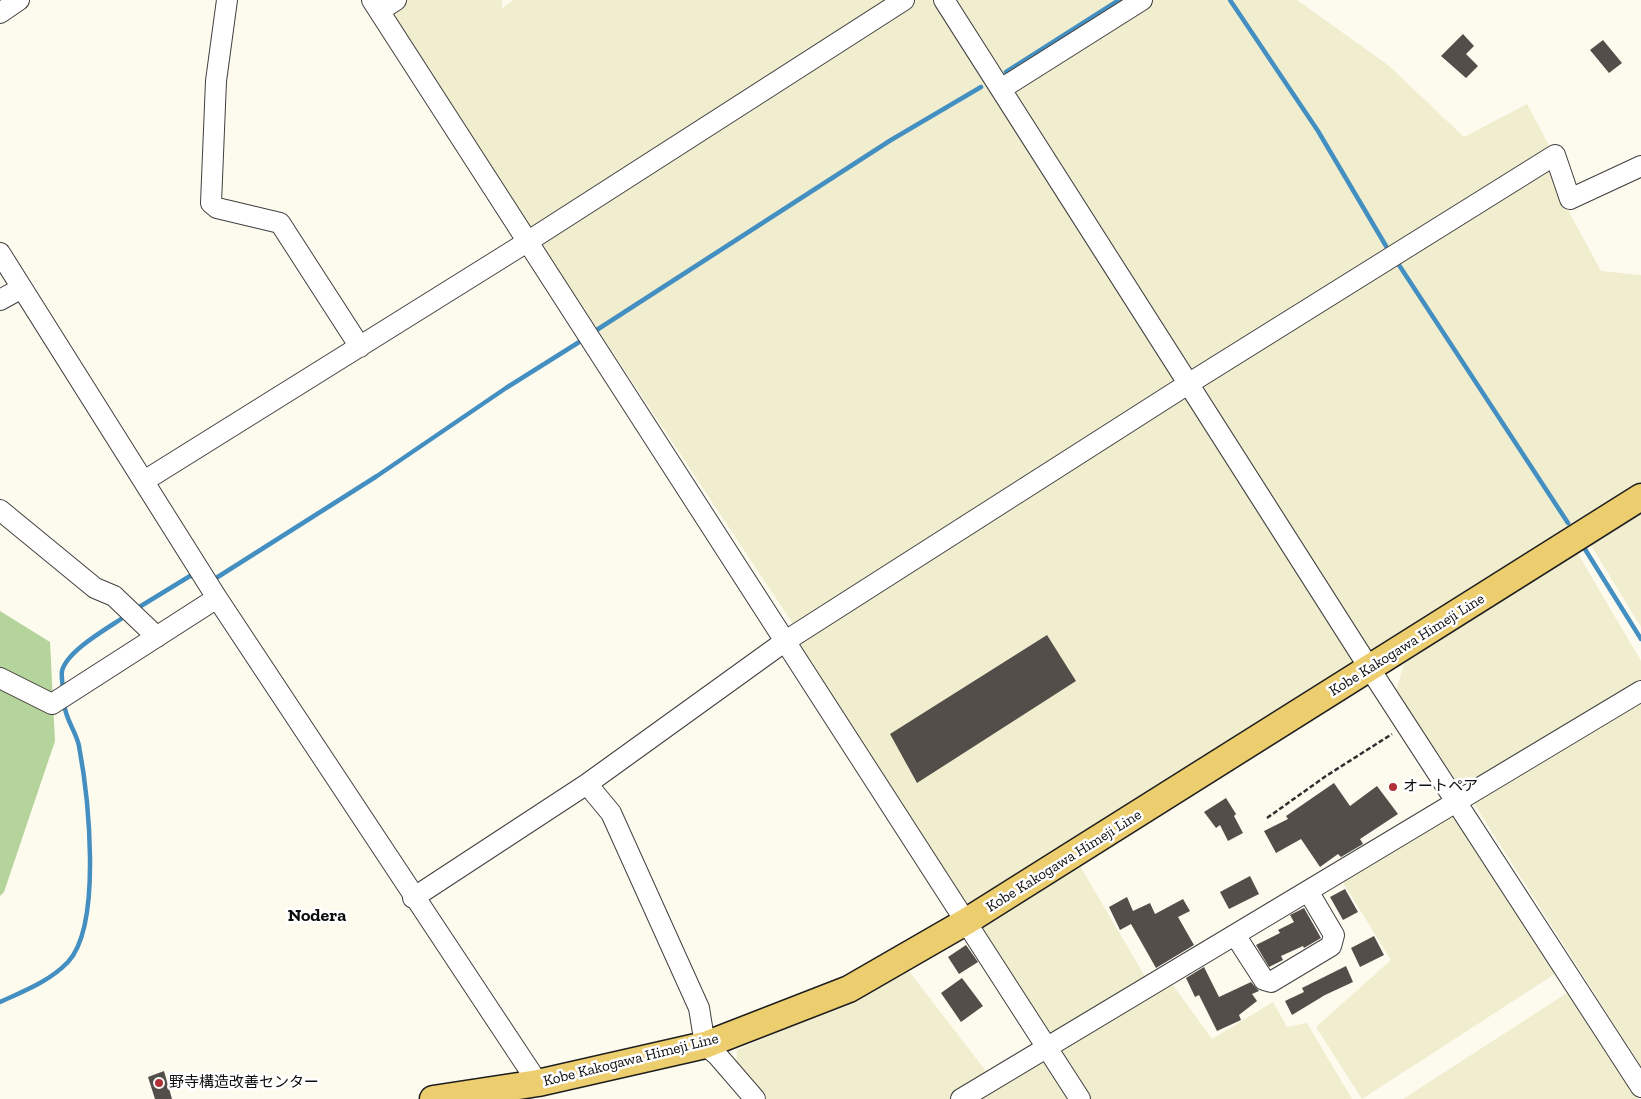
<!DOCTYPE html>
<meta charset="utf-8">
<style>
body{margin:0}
canvas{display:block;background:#fdfaee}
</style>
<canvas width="1641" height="1099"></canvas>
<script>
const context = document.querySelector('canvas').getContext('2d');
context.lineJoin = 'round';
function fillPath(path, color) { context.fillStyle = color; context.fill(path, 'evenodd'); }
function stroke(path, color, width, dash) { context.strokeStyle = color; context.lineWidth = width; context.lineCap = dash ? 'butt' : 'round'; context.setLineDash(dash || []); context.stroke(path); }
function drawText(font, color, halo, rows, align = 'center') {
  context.font = font + ' "Zilla Slab","Noto Sans JP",serif'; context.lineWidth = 5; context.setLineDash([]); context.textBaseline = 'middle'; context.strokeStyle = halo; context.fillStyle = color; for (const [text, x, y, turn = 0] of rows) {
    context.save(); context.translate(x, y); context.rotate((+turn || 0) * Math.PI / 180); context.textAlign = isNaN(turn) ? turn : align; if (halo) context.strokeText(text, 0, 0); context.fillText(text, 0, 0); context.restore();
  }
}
fillPath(new Path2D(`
 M405,0H502V8L514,0H1297L1388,65L1464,137L1527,104L1552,151L795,627L387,12Z
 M1550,163L1568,210L1601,271L1641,275V485L967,909L793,640Z
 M1641,511V627L1590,544Z
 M1577,552L1641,661V683L1462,789L1396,691L1404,664Z
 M1641,699V1067L1473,802Z
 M1451,813L1558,972L1362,1099L1316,1027L1391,960L1342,881Z
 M1080,866L1147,980L1063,1031L1044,1032L981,929Z
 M908,970L989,1075L949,1099H764L736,1064L737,1050L829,1009Z
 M1170,981L1212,1039L1273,1002L1287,1027L1307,1023L1352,1099H1089L1056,1048Z
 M1570,991L1639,1099H1403Z
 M1044,1058L1071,1099H979Z`), '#f1eed0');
fillPath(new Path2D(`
 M0,611L50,642L55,741L4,892L0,896Z`), '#b5d49b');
stroke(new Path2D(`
 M1230,0L1318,131L1386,246
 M1006,72L1119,0
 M1397,262L1568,523
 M592,333L891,140L981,87
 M1583,546L1641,639
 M213,580L377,476L506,388L584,339
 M136,609L190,576L196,577
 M63,691C63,685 61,677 62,671C67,650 110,627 127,615
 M0,1002C24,991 50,981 68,962C103,924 88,794 79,746C76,731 65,719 64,703`), '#448fc1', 4.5);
fillPath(new Path2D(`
 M1463,34L1474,46L1466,54L1478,66L1466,78L1441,56Z
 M1603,40L1622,63L1609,73L1590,50Z
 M1047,635L1076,681L917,783L890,734Z
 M1334,783L1350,806L1377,786L1398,814L1360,839L1363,844L1341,857L1338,854L1320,867L1301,839L1276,853L1264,831L1288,819L1286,816Z
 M1226,798L1236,814L1234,816L1243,833L1228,841L1220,825L1216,828L1204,812Z
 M1250,876L1259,894L1229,909L1220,892Z
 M1345,889L1358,912L1343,920L1330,897Z
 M1127,897L1133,911L1150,903L1155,914L1183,899L1190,911L1178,917L1194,945L1156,968L1131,924L1120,930L1109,907Z
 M1304,908L1321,938L1304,948L1303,946L1281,956L1283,960L1269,967L1256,945L1280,933L1278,930L1294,922L1290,915Z
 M1374,936L1384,955L1360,967L1351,948Z
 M966,945L978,962L959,974L948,957Z
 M1346,966L1353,982L1325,995L1292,1015L1285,1001L1304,992L1302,988Z
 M1204,967L1219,997L1251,982L1259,991L1252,994L1257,1001L1239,1015L1241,1020L1217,1031L1199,995L1195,997L1186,978Z
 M962,978L983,1006L961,1022L941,993Z
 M164,1071L172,1099H155L148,1077Z`), '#544e4a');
const minor = new Path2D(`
 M227,0L216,81L211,203L217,208L280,223L360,347
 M372,0L1080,1099
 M944,0L1370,669L1641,1087
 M379,11L396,0
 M0,13L19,0
 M1001,89L1142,0
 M0,253L217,598L538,1083
 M0,300L20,289
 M144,481L527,242L904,0
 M0,510L95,588L114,596L157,637
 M0,678L52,704L217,598
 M587,784L611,813L699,1008L705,1045L717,1055L755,1099
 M413,898L587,784L784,642L1188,384L1555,155L1570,199L1641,166
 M1235,935L1264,980L1271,982L1331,946L1334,935L1308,891
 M961,1099L1641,691`);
const major = new Path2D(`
 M433,1099L538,1083L705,1045L849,989L967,921L1641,497`);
stroke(minor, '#404040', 22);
stroke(major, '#1e1e1e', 29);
stroke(new Path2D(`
 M1267,818L1326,776L1392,734`), '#2f2f2f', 2.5, [5, 2.5]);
stroke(minor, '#fff', 20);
stroke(major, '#edce6f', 26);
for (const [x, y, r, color] of [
 [1393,787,5,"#b03137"],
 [159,1083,5,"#b03137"]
]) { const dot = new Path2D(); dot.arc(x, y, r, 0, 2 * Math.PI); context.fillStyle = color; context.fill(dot); stroke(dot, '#fff', 2); }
drawText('15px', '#0d0d0d', '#fff', [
 ["Kobe Kakogawa Himeji Line",1407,645,-32],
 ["Kobe Kakogawa Himeji Line",1064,861,-32],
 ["Kobe Kakogawa Himeji Line",631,1060,-14]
]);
drawText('15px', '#0d0d0d', '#fff', [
 ["オートペア",1403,787],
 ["野寺構造改善センター",169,1083]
], 'left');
drawText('bold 18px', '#0d0d0d', '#fff', [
 ["Nodera",317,916]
]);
</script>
